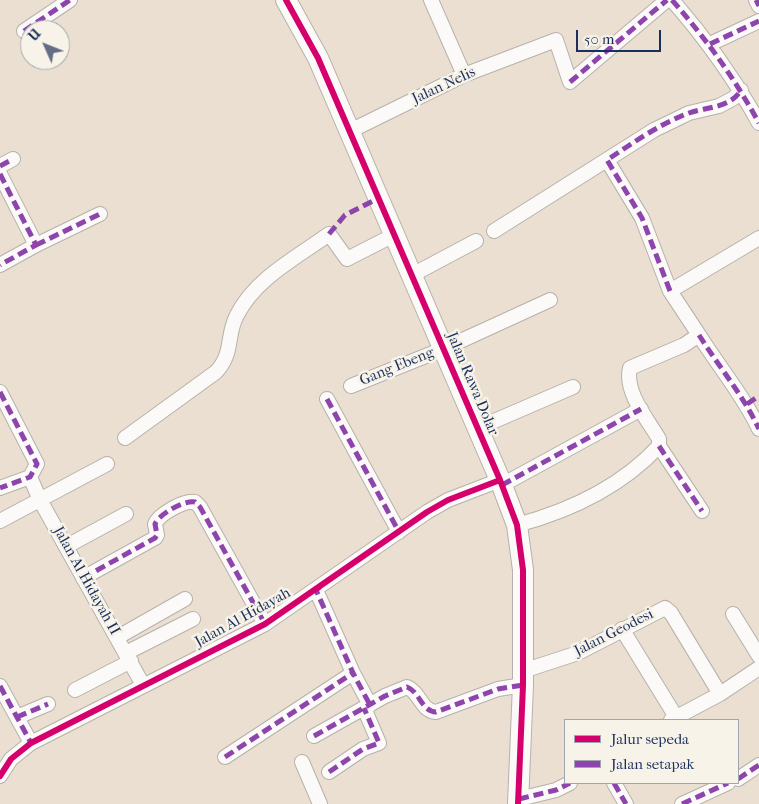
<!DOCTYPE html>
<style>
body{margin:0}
#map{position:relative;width:759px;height:804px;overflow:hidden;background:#eadfd0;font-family:"IM FELL French Canon",serif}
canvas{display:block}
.legend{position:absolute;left:564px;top:719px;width:175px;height:65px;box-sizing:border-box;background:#f7f3e8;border:1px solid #9fa5b1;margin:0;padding:6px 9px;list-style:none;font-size:15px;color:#1b2f5e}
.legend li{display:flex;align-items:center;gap:10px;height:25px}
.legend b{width:25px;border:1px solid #9fa5b1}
.north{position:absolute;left:20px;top:20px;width:50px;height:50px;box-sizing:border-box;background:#f7f3e8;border:1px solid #9fa5b1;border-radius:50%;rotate:314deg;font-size:14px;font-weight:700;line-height:20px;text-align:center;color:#1b2f5e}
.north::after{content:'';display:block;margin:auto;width:18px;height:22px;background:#636d86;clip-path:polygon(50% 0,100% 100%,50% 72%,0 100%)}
.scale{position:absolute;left:576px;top:30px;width:85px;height:22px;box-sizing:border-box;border:2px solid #1b2f5e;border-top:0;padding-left:6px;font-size:15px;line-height:18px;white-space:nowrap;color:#1b2f5e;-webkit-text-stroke:4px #f7f3e8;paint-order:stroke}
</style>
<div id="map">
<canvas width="759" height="804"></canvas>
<ul class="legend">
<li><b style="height:6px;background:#d6006c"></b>Jalur sepeda</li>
<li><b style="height:6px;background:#8e44ad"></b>Jalan setapak</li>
</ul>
<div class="north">U</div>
<div class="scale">50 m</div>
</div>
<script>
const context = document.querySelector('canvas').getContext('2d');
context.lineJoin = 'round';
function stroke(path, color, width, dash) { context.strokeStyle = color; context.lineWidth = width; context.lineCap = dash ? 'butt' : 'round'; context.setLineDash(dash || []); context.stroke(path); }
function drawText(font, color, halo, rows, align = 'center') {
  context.font = font + ' "IM FELL French Canon",serif'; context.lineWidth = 5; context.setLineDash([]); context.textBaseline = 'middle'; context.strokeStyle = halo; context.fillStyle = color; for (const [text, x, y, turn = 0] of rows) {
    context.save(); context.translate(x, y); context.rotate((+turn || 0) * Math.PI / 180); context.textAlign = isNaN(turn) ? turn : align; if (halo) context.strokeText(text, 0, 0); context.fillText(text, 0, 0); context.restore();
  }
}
const street = new Path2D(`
 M431,0L464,75
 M672,0C707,40 733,76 759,123
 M756,0L759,6
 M24,31L70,0
 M710,44L759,21
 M350,131L464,75L556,40L570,82L667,0
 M0,166L13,159
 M0,174L36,245L0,265
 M494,231L654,130L689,113L719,106L734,98L741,90
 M36,245L100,214
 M412,275L476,241
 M670,291L759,238
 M699,335C719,367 743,395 759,429
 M351,386L443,349L550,300
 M0,392L37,464L30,477L0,488
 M327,399L399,532
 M478,428L573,387
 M125,438L216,372C234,353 226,335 237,315C256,278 296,258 329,234L347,259L394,235
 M659,446L702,511
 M30,477L40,500L143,685
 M502,485L641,409
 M0,521L107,464
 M517,525C569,511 621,487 659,446V439C648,420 624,392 630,368L684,345L699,335L670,291L642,218L607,160
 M67,546L126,514
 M83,578L155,538L157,535L155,524C159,514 184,500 195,502L200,507L265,624
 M316,590L353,673L370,705
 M733,614L759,656
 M622,629L676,717
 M118,637L185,599
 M126,653L193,619
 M523,671L578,653L665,608L671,613L720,694
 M0,686L31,743
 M75,690L131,661
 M17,717L48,704
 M671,720L720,694L759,668
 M314,736L385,696L407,687C420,692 421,711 436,712L498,689L523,685
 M225,757L353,673
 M302,762L320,804
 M329,772L363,749L379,743L364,708
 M0,776L11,759L31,743L265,624L427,512L448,500L500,480
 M738,779L759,765
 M614,783L626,804
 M519,799L556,790L570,783
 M682,804L728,783`);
const secondary = new Path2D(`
 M286,0L318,58L500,480L517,525L523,570V685L518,804`);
stroke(street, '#b6b1ac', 16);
stroke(secondary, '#b6b1ac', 22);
stroke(street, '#fcfaf8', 14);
stroke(secondary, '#fcfaf8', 20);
stroke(new Path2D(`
 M672,0C707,40 733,76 759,123
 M756,0L759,6
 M24,31L70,0
 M710,44L759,21
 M570,82L667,0
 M0,166L13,159
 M0,174L36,245L0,265
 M329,234L345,215L379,198
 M36,245L100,214
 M670,291L642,218L607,160C633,143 659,124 689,113C706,107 731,108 741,90
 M699,335C719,367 743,395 759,429
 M0,392L37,464L30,477L0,488
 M327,399L399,532
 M747,404L759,396
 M659,446L702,511
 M502,485L641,409
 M83,578L155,538L157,535L155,524C159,514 184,500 195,502L200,507L265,624
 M320,587L316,590L353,673L370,705
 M0,686L31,743
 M17,717L48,704
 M314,736L385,696L407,687C420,692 421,711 436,712L498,689L523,685
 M225,757L353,673
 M329,772L363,749L379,743L364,708
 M738,779L759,765
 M614,783L626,804
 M519,799L556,790L570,783
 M682,804L728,783`), '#8e44ad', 5, [10, 5]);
stroke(new Path2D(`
 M286,0L318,58L500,480L517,525L523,570V685L518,804
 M0,776L11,759L31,743L265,624L427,512L448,500L500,480`), '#d6006c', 6);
drawText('15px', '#1b2f5e', '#f7f3e8', [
 ["Jalan Nelis",444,86,-25],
 ["Gang Ebeng",397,367,-22],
 ["Jalan Rawa Dolar",472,384,67],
 ["Jalan Al Hidayah II",86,581,61],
 ["Jalan Al Hidayah",243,618,-29],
 ["Jalan Geodesi",614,633,-27]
]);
</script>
